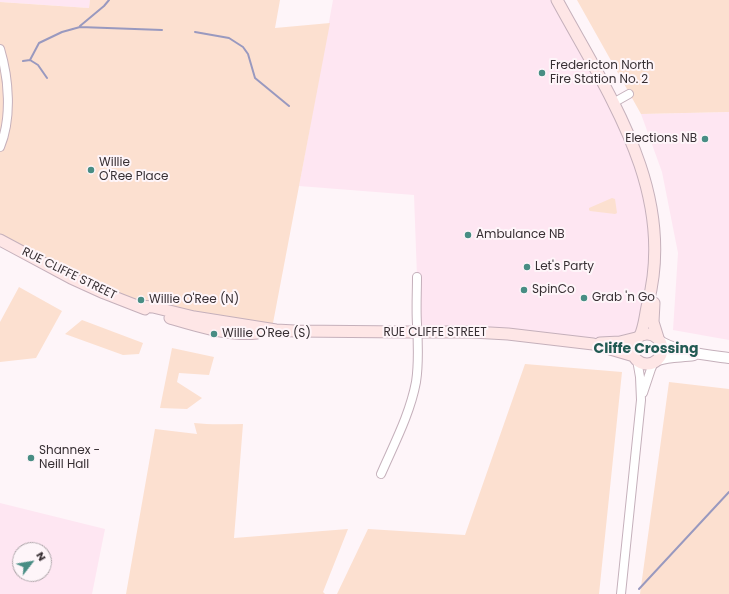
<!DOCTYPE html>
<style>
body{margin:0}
#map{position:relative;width:729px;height:594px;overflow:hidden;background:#fef5f9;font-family:Poppins,sans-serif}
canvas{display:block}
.north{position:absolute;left:12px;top:542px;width:40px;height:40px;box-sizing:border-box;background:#fef5f9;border:1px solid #aea6aa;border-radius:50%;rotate:59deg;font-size:11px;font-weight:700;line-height:16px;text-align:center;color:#372f33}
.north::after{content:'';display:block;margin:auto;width:14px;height:18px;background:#488d84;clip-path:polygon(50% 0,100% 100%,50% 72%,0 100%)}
</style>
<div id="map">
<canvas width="729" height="594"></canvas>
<div class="north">N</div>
</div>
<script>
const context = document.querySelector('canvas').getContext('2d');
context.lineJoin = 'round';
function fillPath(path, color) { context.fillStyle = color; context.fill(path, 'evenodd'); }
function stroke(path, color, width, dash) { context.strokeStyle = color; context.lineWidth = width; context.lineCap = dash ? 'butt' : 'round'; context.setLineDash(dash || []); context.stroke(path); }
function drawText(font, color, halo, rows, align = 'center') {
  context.font = font + ' Poppins,sans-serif'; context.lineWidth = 4; context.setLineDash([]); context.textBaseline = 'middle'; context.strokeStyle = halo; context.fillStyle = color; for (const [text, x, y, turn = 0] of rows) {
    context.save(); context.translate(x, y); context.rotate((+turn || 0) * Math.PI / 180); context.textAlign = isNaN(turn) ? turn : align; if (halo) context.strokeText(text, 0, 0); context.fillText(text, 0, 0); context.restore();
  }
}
fillPath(new Path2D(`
 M0,0H90L89,8L0,2Z
 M333,0H557L613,103L654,225L645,321L629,341L418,332L417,277L414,195L299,186Z
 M729,112V340L673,330L678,253L662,172L641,114Z
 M0,503L105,529L92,594H0ZM20,550H44V574H20Z`), '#fee6f2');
fillPath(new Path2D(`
 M90,0H280L275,28L330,23L273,323L276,330L140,306L0,240V2L89,8Z
 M577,0H729V112L641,114Z
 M612,198L615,199L617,213L615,214L590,211L589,210V208Z
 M19,287L62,311L36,358L0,362V322Z
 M82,320L143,343L139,354L123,355L65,334Z
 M172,348L214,357L209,375L179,373L177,382L202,398L187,409L160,408Z
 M525,364L622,372L599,594H337L368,529L465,535Z
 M669,382L729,389V594H640Z
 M194,423C211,425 227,424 243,424L234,538L348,529L323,592L325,594H126L155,429L197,434Z`), '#fce0d0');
stroke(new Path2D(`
 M80,26L104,6L109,0
 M195,32L229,38L243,47L248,54L255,78L289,106
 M30,60L38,65L47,78
 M23,61L30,60L39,43L62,32L80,27L162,30
 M639,589L729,492`), '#9999bf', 2);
const minor = new Path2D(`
 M0,49C9,79 12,118 0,147
 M613,103L629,94
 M643,393L651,369L654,362
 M381,474C394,444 410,414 416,382C419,363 418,342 417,324C416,308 417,293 417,277
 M621,594L641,400L640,377L637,360`);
const tertiary = new Path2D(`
 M661,342C681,353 706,355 729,358
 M658,360C670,356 682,357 694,355`);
const secondary = new Path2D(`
 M557,0C608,94 677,191 648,303C645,314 645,325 640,336
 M0,240L71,278L104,293L145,309
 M654,303L653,322L658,338
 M140,306L153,307L194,317L276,330L295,331L407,332H472L508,334L593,344L634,356
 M170,318C197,326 229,336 257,333
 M632 349a15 15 0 1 1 30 0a15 15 0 1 1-30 0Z
 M600,343L620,342L636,338`);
stroke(minor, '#c5b0bb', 10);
stroke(tertiary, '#c5b0bb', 12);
stroke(secondary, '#c5b0bb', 13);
stroke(minor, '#fff', 8);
stroke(tertiary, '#fff', 10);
stroke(secondary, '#fee6e6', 11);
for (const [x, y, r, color] of [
 [542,73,4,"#488d84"],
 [705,139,4,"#488d84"],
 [91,170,4,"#488d84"],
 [468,235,4,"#488d84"],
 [527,267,4,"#488d84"],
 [524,290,4,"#488d84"],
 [584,298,4,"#488d84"],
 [141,300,4,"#488d84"],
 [214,334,4,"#488d84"],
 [31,458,4,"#488d84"]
]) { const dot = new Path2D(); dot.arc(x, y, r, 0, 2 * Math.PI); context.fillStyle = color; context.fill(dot); stroke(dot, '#fef5f9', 1.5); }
drawText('12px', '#372f33', '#fef5f9', [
 ["Fredericton North",550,66],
 ["Fire Station No. 2",550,80],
 ["Elections NB",697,139,"right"],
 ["Willie",99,163],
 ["O'Ree Place",99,177],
 ["Ambulance NB",476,235],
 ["Let's Party",535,267],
 ["SpinCo",532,290],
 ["Grab 'n Go",592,298],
 ["Willie O'Ree (N)",149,300],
 ["Willie O'Ree (S)",222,334],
 ["Shannex -",39,451],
 ["Neill Hall",39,465]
], 'left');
drawText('12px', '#372f33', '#fef5f9', [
 ["RUE CLIFFE STREET",69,274,26],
 ["RUE CLIFFE STREET",435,333]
]);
drawText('bold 14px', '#225a53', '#fef5f9', [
 ["Cliffe Crossing",646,349]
]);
</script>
